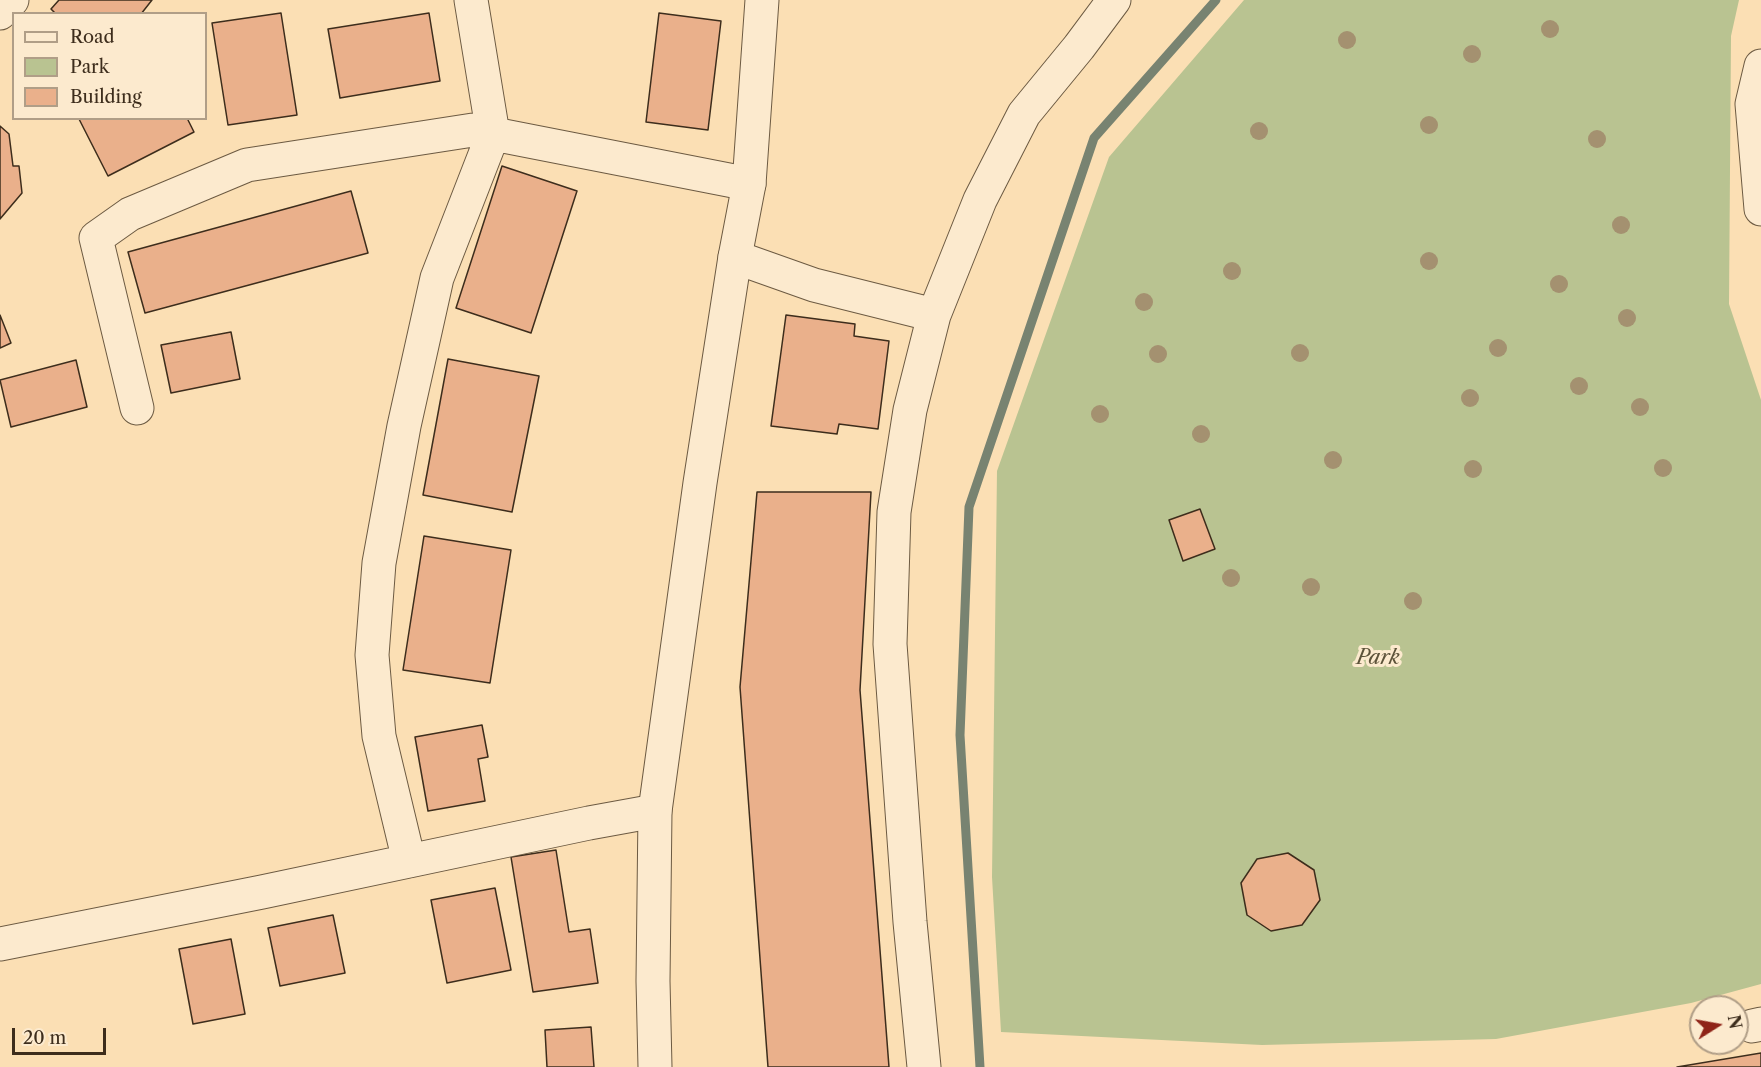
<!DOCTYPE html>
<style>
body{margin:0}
#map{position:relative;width:1761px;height:1067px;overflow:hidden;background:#fbdfb4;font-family:"Libre Caslon Text",serif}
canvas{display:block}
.legend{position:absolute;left:12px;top:12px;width:195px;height:108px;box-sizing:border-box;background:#fceace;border:2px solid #b09e87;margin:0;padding:8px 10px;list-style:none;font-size:18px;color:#3d2d1c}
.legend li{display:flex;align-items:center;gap:12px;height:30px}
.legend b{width:30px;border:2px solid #b09e87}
.north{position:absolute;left:1689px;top:995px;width:60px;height:60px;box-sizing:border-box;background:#fceace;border:2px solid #b09e87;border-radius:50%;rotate:79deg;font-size:16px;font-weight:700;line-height:24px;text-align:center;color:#3d2d1c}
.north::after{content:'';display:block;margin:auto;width:21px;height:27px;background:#8f2418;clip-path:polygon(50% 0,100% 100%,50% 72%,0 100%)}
.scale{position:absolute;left:12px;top:1028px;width:94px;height:27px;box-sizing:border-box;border:3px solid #3d2d1c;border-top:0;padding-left:8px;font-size:18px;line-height:21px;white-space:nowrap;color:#3d2d1c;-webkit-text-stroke:4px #fceace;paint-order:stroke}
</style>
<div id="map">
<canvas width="1761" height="1067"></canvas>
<ul class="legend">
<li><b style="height:8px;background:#fceace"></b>Road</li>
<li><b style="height:16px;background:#b9c391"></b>Park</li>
<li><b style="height:16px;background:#eab08b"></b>Building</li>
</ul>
<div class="north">N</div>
<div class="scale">20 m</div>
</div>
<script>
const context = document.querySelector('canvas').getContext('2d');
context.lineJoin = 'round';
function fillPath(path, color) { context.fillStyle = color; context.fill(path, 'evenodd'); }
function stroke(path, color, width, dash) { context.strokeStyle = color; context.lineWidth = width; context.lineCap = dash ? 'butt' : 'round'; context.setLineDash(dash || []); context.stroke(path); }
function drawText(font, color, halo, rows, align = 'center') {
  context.font = font + ' "Libre Caslon Text",serif'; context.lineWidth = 6; context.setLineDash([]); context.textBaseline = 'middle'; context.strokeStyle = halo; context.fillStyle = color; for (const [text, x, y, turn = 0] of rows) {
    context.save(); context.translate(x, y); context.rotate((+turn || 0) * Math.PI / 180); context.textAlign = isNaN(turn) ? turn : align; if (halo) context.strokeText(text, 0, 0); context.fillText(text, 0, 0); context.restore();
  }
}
fillPath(new Path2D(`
 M1244,0H1739L1731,36L1729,304L1761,400V984L1691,1003L1496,1039L1262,1045L1001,1032L992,877L997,471L1109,157Z`), '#b9c391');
stroke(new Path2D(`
 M980,1067L960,735L969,507L1094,138L1216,0`), '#788371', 9);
const building = new Path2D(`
 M59,0H152L141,14H56L51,9Z
 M281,13L297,115L228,125L212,23Z
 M429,13L440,81L340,98L328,29Z
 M659,13L721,21L708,130L646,122Z
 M187,118L194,132L108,176L79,119Z
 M0,126L9,134L13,166H19L22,193L0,219Z
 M502,166L577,191L531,333L456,308Z
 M351,191L368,253L145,313L128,252Z
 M0,315L11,343L0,348Z
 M786,315L855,324L854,336L889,341L878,429L839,424L837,434L771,426Z
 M231,332L240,379L171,393L161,345Z
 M448,359L539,376L512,512L423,495Z
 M76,360L87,407L11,427L0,380Z
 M757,492H871L860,690L889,1067H768L740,687Z
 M1200,509L1215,549L1183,561L1169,520Z
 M424,536L511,550L490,683L403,670Z
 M482,725L488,757L478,759L485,801L428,811L415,737Z
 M556,850L569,932L590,929L598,983L533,992L511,857Z
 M1288,853L1314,870L1320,900L1302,925L1271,931L1247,915L1241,883L1257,859Z
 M495,888L511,970L447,983L431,900Z
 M333,915L345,973L280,986L268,928Z
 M231,939L245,1014L193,1024L179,949Z
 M591,1027L594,1067H547L545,1030Z
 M1761,1053V1067H1677Z`);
fillPath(building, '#eab08b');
stroke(building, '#3d2d1c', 1.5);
const minor = new Path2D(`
 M1761,66L1752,104L1761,209
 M735,257L814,285L934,315
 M137,408L96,238L130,214L247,165L473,130L749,184
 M409,861L379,736L372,655L379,563L404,426L437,278L493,134L471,0
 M0,944L262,892L589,823L655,811
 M1752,1026L1761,1024
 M924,1067L910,922L890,644L894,512L910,410L934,315L980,200L1024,114L1079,47L1114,0`);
const tertiary = new Path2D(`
 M0,13L12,0
 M655,1067L653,981L655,811L700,483L735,257L749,184L762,0`);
stroke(minor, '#6c5a42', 35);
stroke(tertiary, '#6c5a42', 35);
stroke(minor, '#fceace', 33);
stroke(tertiary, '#fceace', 33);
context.fillStyle = '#a49170';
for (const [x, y] of [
 [1550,29],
 [1347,40],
 [1472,54],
 [1429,125],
 [1259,131],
 [1597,139],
 [1621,225],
 [1429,261],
 [1232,271],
 [1559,284],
 [1144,302],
 [1627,318],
 [1498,348],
 [1300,353],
 [1158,354],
 [1579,386],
 [1470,398],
 [1640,407],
 [1100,414],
 [1201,434],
 [1333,460],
 [1663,468],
 [1473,469],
 [1231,578],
 [1311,587],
 [1413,601]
]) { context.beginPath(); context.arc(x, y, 9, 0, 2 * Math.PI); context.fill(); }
drawText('italic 20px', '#5c5239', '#fceace', [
 ["Park",1378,658]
]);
</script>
